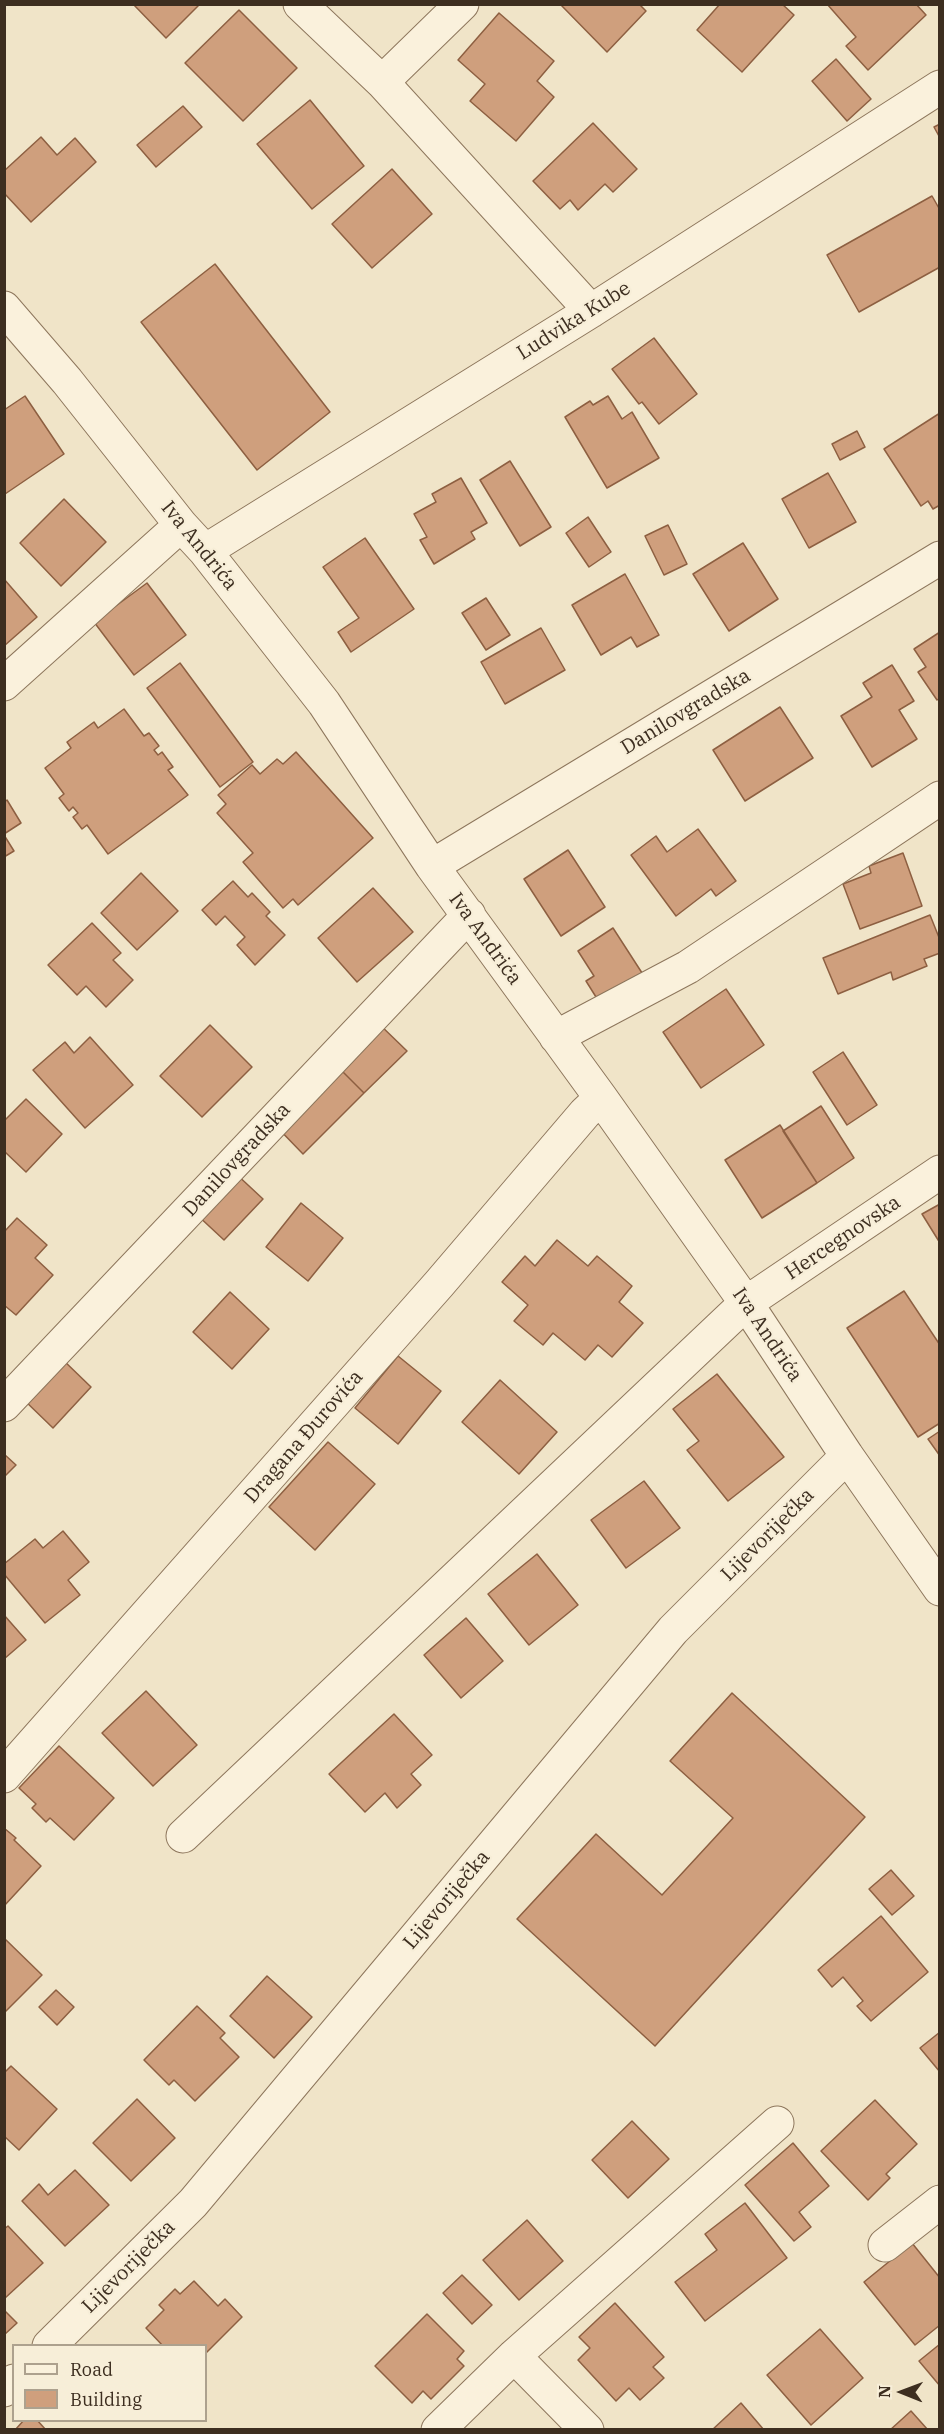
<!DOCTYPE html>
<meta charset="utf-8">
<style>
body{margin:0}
#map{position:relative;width:944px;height:2434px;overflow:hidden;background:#f0e4c8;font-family:"IBM Plex Serif",serif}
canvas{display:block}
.frame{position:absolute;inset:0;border:6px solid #3d2e20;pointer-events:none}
.legend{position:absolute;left:12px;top:2344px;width:195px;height:78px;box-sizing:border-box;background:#f7eed8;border:2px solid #ada18e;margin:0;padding:8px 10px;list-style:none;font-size:18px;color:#3d2e20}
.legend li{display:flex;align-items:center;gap:12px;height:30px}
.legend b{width:30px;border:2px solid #ada18e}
.north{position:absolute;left:872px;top:2362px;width:60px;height:60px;-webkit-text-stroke:4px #f7eed8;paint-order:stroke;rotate:271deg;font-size:16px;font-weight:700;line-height:24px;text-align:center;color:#3d2e20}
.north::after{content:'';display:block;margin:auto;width:21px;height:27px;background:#3d2e20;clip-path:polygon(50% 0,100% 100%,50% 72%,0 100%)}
</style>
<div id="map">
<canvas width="944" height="2434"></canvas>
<div class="frame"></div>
<ul class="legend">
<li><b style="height:8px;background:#faf1dc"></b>Road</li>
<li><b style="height:16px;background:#cf9f7d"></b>Building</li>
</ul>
<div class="north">N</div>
</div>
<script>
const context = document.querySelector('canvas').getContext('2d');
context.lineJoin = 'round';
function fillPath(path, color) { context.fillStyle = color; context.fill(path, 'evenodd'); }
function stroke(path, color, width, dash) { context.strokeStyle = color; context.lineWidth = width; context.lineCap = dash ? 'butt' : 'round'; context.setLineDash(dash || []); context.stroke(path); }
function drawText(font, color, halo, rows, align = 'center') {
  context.font = font + ' "IBM Plex Serif",serif'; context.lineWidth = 4.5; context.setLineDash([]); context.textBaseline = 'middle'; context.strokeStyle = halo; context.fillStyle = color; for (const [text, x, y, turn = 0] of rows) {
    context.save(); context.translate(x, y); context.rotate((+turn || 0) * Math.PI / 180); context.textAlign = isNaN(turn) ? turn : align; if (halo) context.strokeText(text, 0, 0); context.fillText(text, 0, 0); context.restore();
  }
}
const building = new Path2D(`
 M133,4H199V5L166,38Z
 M560,4H639L646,11L607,52Z
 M720,4H782L794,15L742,72L697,30Z
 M827,4H916L926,15L868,70L846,46L856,37Z
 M239,10L297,68L243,121L185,63Z
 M499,13L554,61L537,81L554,97L516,141L470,101L485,84L458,60Z
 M836,59L871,99L847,121L812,81Z
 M310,100L364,166L312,209L257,144Z
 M183,106L202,127L156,167L137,145Z
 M593,123L637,169L613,192L605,184L578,210L570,200L560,209L533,181Z
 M940,124V138L934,127Z
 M41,137L57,155L75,138L96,162L31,222L4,193V171Z
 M392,169L432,214L372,268L332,224Z
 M932,196L940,210V267L859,312L827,255Z
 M215,264L330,412L257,470L141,322Z
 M654,338L697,394L659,424L642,402L639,404L612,369Z
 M25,396L64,454L5,494L4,410Z
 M608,396L622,419L632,412L659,458L607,488L565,417L590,401L593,405Z
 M940,413V505L933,509L928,501L921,506L884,449Z
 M857,431L865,447L840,460L832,444Z
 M510,461L551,527L520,546L480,480Z
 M828,473L856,522L809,548L782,499Z
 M461,478L487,523L471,532L475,539L434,564L420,540L427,537L414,514L436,502L432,494Z
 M64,499L106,542L61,586L20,543Z
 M588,517L611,552L589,567L566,533Z
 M668,525L687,564L664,575L645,536Z
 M365,538L414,609L351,652L338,632L359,618L323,567Z
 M743,543L778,599L729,631L693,574Z
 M625,574L659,635L637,647L631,637L601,655L572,605Z
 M4,579L37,617L4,646Z
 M147,583L186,635L134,675L94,622Z
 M486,598L510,635L486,650L462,613Z
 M541,628L565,670L505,704L481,662Z
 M940,632V698L937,700L918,672L926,667L914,649Z
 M180,663L253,762L220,787L147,688Z
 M892,665L914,701L899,710L917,739L872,767L841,716L872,697L863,683Z
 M780,707L813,758L745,801L713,750Z
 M124,709L144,736L149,733L159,746L154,750L158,755L162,752L173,767L168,770L188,795L108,854L87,825L82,829L73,817L78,813L73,807L69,811L59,798L64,794L45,768L71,748L67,742L94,722L98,728Z
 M296,752L373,838L298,905L293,899L283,908L243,862L253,853L217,813L226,804L218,795L252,765L260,774L277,759L283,764Z
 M7,800L21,823L4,834V802Z
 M698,829L736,881L716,896L711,889L676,916L631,855L656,836L667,852Z
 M4,835L14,851L4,857Z
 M568,850L605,907L561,936L524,879Z
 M903,853L922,906L860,929L843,884L871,873L869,866Z
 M141,873L178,911L137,950L101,913Z
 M233,881L248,897L252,893L270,912L266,916L285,935L255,965L237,945L245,937L225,916L216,925L202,910Z
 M373,888L413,932L357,982L318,938Z
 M930,915L940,940V953L924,959L927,966L893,980L891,972L838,994L823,958Z
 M92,923L121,953L113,960L133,980L106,1007L86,986L77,995L48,965Z
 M613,928L644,976L601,1005L586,981L594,976L578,951Z
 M726,989L764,1045L701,1088L663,1032Z
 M376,1021L407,1051L364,1093L334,1063Z
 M210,1025L252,1067L202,1117L160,1076Z
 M90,1037L133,1085L85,1128L33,1070L65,1042L74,1053Z
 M843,1052L877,1105L847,1125L813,1072Z
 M334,1063L364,1093L303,1154L273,1123Z
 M26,1099L62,1134L26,1172L4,1151V1121Z
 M821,1106L854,1158L817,1183L783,1131Z
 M780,1125L817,1183L762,1218L725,1160Z
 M234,1172L263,1199L224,1240L195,1213Z
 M301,1203L343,1238L308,1281L266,1247Z
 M940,1204V1243L922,1214Z
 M17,1218L47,1245L35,1258L53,1275L16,1315L4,1305V1232Z
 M557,1240L588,1266L597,1256L632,1286L619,1302L643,1323L612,1357L598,1345L585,1360L553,1333L543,1345L514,1321L528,1305L502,1282L525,1256L535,1266Z
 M904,1291L940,1345V1423L918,1437L847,1328Z
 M230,1292L269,1329L232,1369L193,1332Z
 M398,1356L441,1391L398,1444L355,1408Z
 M61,1358L91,1387L53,1428L22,1398Z
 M717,1374L784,1457L728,1501L687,1450L699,1441L673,1409Z
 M500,1380L557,1432L519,1474L462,1422Z
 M940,1431V1456L928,1439Z
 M328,1442L375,1484L315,1550L269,1507Z
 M4,1454L16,1465L4,1477Z
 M644,1481L680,1528L626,1568L591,1520Z
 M63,1531L89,1562L68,1580L80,1595L45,1623L4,1574V1564L35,1539L43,1548Z
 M537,1554L578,1605L529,1645L488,1594Z
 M4,1615L26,1640L4,1659Z
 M466,1618L503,1661L461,1698L424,1655Z
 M146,1691L197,1745L153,1786L102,1733Z
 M732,1693L865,1817L655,2046L517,1919L596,1834L662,1895L733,1818L670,1761Z
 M394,1714L432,1755L411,1774L421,1785L397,1808L385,1793L365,1812L329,1774Z
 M59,1746L114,1798L74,1840L50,1818L46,1822L32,1808L36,1804L19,1788Z
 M4,1828L16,1838L14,1840L41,1866L4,1906Z
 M891,1870L914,1896L892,1915L869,1889Z
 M881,1916L928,1972L871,2021L857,2006L863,2001L843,1977L832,1987L818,1970Z
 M4,1938L42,1975L4,2013Z
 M267,1976L312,2017L274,2058L230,2016Z
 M56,1990L74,2007L57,2025L39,2007Z
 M197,2006L225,2033L220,2038L239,2057L195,2101L174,2080L169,2085L144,2060Z
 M940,2032V2072L920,2048Z
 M11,2066L57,2109L19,2150L4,2136V2073Z
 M137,2099L175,2138L131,2181L93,2143Z
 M875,2100L917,2144L886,2174L890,2178L868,2200L821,2151Z
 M632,2121L669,2159L628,2198L592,2160Z
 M793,2143L829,2186L799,2212L811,2227L794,2241L745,2185Z
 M75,2170L109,2205L65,2246L22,2201L39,2184L48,2195Z
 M745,2203L787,2258L705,2321L675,2282L717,2250L705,2234Z
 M527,2220L563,2261L519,2300L483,2260Z
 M8,2226L43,2263L4,2299V2229Z
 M912,2243L940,2278V2325L915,2345L864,2282Z
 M462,2275L492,2305L472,2324L443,2293Z
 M194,2281L218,2306L225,2299L242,2317L206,2353V2346H163L146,2328L164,2310L159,2305L175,2289L180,2294Z
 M615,2303L664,2357L653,2367L664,2378L640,2400L629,2388L616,2401L578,2360L590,2348L579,2337Z
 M4,2310L17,2323L4,2335Z
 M427,2314L464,2351L457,2359L464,2366L431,2399L423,2391L412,2403L375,2366Z
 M820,2329L863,2378L811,2425L767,2375Z
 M940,2344V2386L919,2361Z
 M741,2403L764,2430H712Z
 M911,2411L928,2430H890Z
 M24,2420H37L46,2430H15Z`);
fillPath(building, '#cf9f7d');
stroke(building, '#8d5f41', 1.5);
const minor = new Path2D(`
 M300,4L382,82L591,311
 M382,82L462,4
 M4,308L67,381L181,525L205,551L324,703L432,866L601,1098L746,1303L847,1456L940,1589
 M205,551L591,311L940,87
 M4,684L181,525
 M432,866L940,558
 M556,1037L688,967L940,798
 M4,1405L469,915
 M4,1776L439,1284L585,1113L601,1098
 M183,1836L746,1303L940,1172
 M885,2245L940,2202
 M49,2346L193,2203L673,1630L847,1456
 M514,2356L587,2430
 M4,2390L14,2381
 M438,2430L514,2356L777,2123`);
stroke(minor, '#8d765c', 35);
stroke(minor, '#faf1dc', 33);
drawText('20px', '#3d2e20', '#f7eed8', [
 ["Ludvika Kube",574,321,-32],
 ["Iva Andrića",199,546,51],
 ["Danilovgradska",686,712,-31],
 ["Iva Andrića",485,939,54],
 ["Danilovgradska",237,1160,-47],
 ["Hercegnovska",843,1238,-34],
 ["Iva Andrića",767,1335,56],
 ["Dragana Đurovića",304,1437,-49],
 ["Lijevoriječka",768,1535,-45],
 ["Lijevoriječka",447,1900,-50],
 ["Lijevoriječka",129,2267,-45]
]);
</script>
